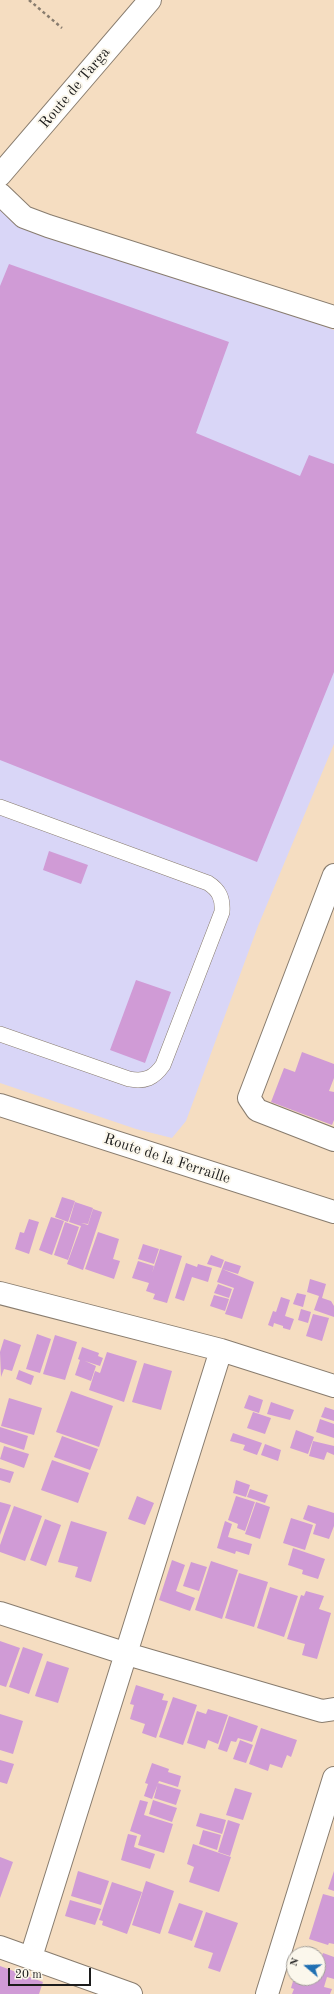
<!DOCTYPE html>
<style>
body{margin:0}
#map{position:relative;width:334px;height:1994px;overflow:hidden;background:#f5ddc1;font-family:"Old Standard TT",serif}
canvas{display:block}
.north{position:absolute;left:286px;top:1946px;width:40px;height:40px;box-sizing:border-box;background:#fbf7ec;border:1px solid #a29f99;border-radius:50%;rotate:289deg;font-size:11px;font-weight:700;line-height:16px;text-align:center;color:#1c1c1c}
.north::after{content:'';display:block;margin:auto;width:14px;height:18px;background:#1f6fb2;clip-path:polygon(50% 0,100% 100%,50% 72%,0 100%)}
.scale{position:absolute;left:8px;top:1968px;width:83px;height:18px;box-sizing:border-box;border:2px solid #1c1c1c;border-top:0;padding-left:5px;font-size:12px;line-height:14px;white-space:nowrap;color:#1c1c1c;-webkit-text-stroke:3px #fbf7ec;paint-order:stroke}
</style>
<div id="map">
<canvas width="334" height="1994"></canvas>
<div class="north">N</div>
<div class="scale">20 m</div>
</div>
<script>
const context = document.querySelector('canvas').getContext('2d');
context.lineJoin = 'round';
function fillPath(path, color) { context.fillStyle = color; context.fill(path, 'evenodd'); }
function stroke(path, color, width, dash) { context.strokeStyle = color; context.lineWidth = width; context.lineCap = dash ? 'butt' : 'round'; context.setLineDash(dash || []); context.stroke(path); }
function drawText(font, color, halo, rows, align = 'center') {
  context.font = font + ' "Old Standard TT",serif'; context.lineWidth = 4; context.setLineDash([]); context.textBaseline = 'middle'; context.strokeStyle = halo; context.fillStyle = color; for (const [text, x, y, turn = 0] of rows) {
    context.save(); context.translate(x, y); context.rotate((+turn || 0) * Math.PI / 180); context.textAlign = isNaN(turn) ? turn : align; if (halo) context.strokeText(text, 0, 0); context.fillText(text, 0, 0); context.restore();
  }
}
fillPath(new Path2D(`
 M0,204L334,330V744L258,926L186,1121L172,1138L136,1129L0,1083Z`), '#d9d6f7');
fillPath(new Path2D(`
 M9,264L229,342L196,433L300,476L309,455L334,464V672L257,862L0,760V286Z
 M49,851L88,865L81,884L43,870Z
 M136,980L171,992L145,1063L110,1050Z
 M302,1052L334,1064V1078L329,1091L334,1092V1120L332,1125L271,1102L284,1068L295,1072Z
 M62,1197L75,1201L68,1222L55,1217Z
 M75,1202L93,1208L88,1224L81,1223L88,1225L93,1209L102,1212L83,1270L67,1264L81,1226L69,1222Z
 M51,1217L64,1221L52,1255L39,1250Z
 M29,1219L39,1222L29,1254L15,1249L20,1232L24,1233Z
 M65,1222L79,1227L68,1260L54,1255Z
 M98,1232L119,1239L113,1259L120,1261L114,1279L85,1269Z
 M143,1244L159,1249L154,1264L138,1259Z
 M160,1249L182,1256L167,1303L153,1299L155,1294L146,1291L149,1283L132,1278L138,1261L154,1266L152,1273Z
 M211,1255L224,1260L221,1268L207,1264Z
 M225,1261L241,1266L238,1274L222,1269Z
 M186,1263L197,1267L198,1264L212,1268L208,1282L192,1277L184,1301L175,1298Z
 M222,1269L254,1282L242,1319L225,1314L234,1288L217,1282Z
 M310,1279L326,1284L322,1298L331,1301L334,1306V1317L314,1310L319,1296L307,1292Z
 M218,1284L232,1289L229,1298L214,1293Z
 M297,1293L306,1295L303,1307L293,1304Z
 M214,1295L229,1299L225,1311L210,1306Z
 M281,1297L290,1300L285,1316L294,1319L290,1330L283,1328V1326L274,1323L273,1327L268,1325L273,1311L276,1312Z
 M301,1309L311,1312L308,1323L298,1320Z
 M313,1314L329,1318L322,1341L306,1336Z
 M37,1334L51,1339L40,1373L26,1369Z
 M55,1335L77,1342L65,1380L43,1374Z
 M4,1339L21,1345L12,1371L4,1369L1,1377L0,1352Z
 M82,1347L99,1353L98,1356L103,1358L100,1366L85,1361L96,1366L91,1381L75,1375L80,1360L78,1359Z
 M107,1352L137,1361L124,1402L89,1390L95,1371L100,1373Z
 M144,1363L172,1371L161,1410L132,1402Z
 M19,1370L34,1376L31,1385L16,1379Z
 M71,1391L113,1406L99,1447L56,1432Z
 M249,1395L263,1400L259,1413L244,1408Z
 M9,1398L42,1408L34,1435L1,1426Z
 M271,1402L294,1410L290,1420L267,1414Z
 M325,1407L334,1410V1421L321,1417Z
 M253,1412L271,1418L265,1434L247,1428Z
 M320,1419L334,1424V1438L316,1432Z
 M0,1427L28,1436L24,1450L0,1442Z
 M296,1430L314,1437L308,1454L290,1448Z
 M233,1433L262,1443L257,1455L243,1450L245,1445L230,1441Z
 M62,1436L98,1449L90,1470L54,1457Z
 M313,1441L334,1446V1455L327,1452L324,1460L309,1456Z
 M265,1444L281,1450L278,1461L261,1455Z
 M4,1446L29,1454L24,1468L0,1459Z
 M52,1460L89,1473L78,1503L41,1490Z
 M0,1468L14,1472L10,1483L0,1480Z
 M236,1480L250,1485L246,1497L233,1493Z
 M250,1489L268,1495L265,1503L247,1497Z
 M137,1496L154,1503L145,1525L128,1519Z
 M236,1496L255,1502L245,1531L237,1528L238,1524L228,1520Z
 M0,1502L11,1505L0,1535Z
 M256,1502L270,1507L260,1539L245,1534Z
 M308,1505L334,1513V1526L329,1539L313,1534L316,1524L303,1519Z
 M14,1506L42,1516L25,1561L0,1552V1545Z
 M291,1518L313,1525L305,1550L283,1543Z
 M45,1519L61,1525L46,1566L30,1560Z
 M71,1521L107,1532L91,1582L75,1577L78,1567L58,1562Z
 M225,1521L232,1524L228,1537L252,1544L249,1555L236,1551L235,1554L217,1548Z
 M293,1548L325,1559L318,1579L302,1574L303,1570L288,1565Z
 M172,1560L185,1565L176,1591L195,1598L190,1611L159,1600Z
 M211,1561L238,1570L222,1619L195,1610Z
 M191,1562L207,1567L199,1591L183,1586Z
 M239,1573L268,1582L254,1627L225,1618Z
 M270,1587L298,1596L284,1637L257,1628Z
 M306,1591L324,1596L319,1609L331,1613L317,1659L302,1655L305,1644L287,1639L301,1595L304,1596Z
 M0,1641L20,1648L6,1687L0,1685Z
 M23,1647L43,1654L29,1694L9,1687Z
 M47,1661L69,1668L58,1703L35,1696Z
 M136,1685L164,1694L162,1700L168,1701L156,1738L142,1733L145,1724L130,1719L134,1705L130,1704Z
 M173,1697L197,1705L183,1745L159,1737Z
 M208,1709L228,1715L218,1744L208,1740L205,1749L187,1743L197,1711L206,1714Z
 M0,1714L23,1721L13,1754L0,1750Z
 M229,1716L258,1726L252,1742L238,1738L236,1742L231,1741L227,1752L218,1749Z
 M261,1728L297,1740L291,1757L287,1755L282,1768L270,1764L268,1771L249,1764Z
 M240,1740L253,1745L246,1763L233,1759Z
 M0,1760L14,1764L7,1784L0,1782Z
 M152,1763L169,1769L168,1772L181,1776L178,1787L159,1781L152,1799L144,1796L148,1784L145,1783Z
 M158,1783L181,1790L176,1805L154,1798Z
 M235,1788L252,1793L243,1820L226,1815Z
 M140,1800L148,1802L144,1815L173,1824L164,1853L138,1845L141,1835L130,1831Z
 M153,1800L177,1808L172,1822L149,1814Z
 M200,1813L226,1820L222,1834L196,1826Z
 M228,1820L240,1824L230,1856L218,1852Z
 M203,1830L221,1835L217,1850L199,1844Z
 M128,1834L137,1836L134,1847L155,1854L150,1869L121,1860Z
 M193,1844L231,1857L219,1892L189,1882L194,1867L187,1864Z
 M0,1857L13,1862L0,1898Z
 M78,1871L109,1881L101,1905L71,1896Z
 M334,1871V1891L328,1889Z
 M146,1881L174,1891L160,1934L132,1925Z
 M112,1882L142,1892L127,1934L102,1925L103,1921L99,1920Z
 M323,1894L334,1897V1944L329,1943L328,1945L309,1939Z
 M70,1900L101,1909L95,1925L65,1916Z
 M179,1903L203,1911L192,1941L168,1933Z
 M206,1912L238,1923L220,1972L208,1968L213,1953L194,1947Z
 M323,1953L334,1957V1979L327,1977L324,1987L332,1989L330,1994H292L294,1989L291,1988L294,1978H318V1966Z
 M0,1966L43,1982L39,1994H0Z`), '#d09bd6');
const lane = new Path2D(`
 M0,807L208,883C219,890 223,898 222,912L163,1065C154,1078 145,1082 129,1079L0,1034`);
const street = new Path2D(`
 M334,875L249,1098L257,1110L334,1140
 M0,1293L221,1350L334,1386
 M0,1613L127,1654L322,1711L334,1709
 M0,1947L131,1994
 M31,1957L221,1350
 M267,1994L334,1778`);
const secondary = new Path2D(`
 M0,175L150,0
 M0,194L24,217L48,226L334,317
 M0,1105L334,1212`);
stroke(lane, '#887c6e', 16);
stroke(street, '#887c6e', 24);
stroke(secondary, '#887c6e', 24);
stroke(new Path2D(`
 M29,0L62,28`), '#887c6e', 2.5, [3, 3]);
stroke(lane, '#fff', 15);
stroke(street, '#fff', 22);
stroke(secondary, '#fff', 22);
drawText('15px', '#1c1c1c', '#fbf7ec', [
 ["Route de Targa",75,88,-50],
 ["Route de la Ferraille",167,1159,18]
]);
</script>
